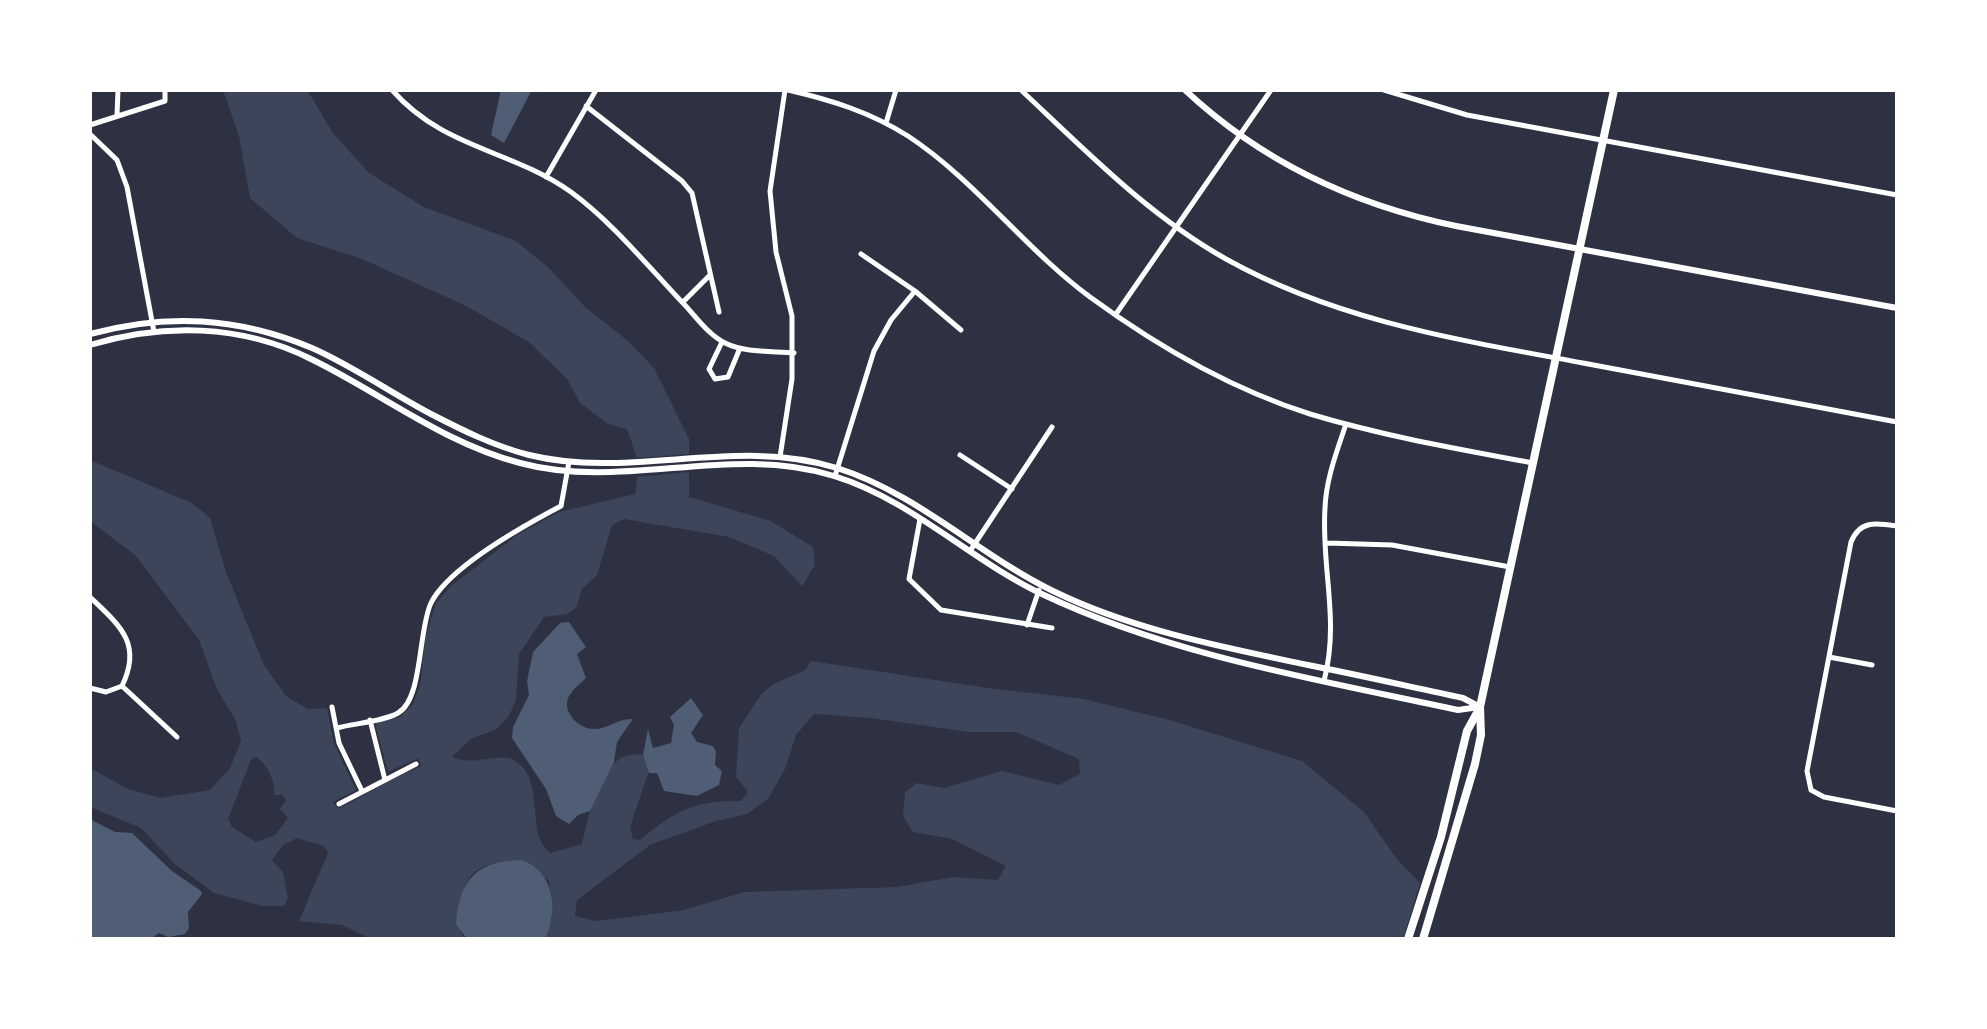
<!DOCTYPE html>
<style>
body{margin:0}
#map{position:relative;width:1987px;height:1029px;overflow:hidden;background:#2d3142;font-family:Roboto,sans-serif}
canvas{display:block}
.frame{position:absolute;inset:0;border:92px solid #fff;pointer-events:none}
</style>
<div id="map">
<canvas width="1987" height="1029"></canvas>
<div class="frame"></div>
</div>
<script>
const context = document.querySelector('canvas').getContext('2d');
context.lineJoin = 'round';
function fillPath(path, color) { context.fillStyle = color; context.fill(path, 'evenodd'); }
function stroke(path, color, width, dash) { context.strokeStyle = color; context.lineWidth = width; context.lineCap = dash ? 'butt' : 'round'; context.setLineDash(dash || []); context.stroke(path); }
fillPath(new Path2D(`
 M223,90H307L333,133L369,173L424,207L516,241L549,268L585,307L628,341L654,368L689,439V454L637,458L627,429L608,424L580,403L568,380L529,342L464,305L362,259L297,238L250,198L239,136Z
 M90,460L192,503L210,518L226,572L264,665L286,696L308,709L327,708L334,744L356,790L333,802L338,809C366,795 392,777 422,766L418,758L388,772L375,723L400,717L413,704L421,682L425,638L436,603L451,586L517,535L559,512L635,494L637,477L689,472V497L771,521L813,547L815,565L802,586L774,556L729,537L624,519L612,525L597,575L582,589L576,608L567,614L544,617L519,654L516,700L509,716L497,729L471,739L452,757C474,767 499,752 514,760C538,773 533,810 538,833C539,841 545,847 550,853L582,844C589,815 601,746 643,755L649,771L630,827L633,839L640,840C674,811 695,800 741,801L748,792L736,777L739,728L762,693L772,685L805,670L811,661L988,688L1084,699L1173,721L1302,761L1364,812L1396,858L1420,883L1403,939H545L552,918L549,881L522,860C465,861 458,884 462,935L467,939H371L342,925L299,921L328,853L324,846L297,838L283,845L272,860L283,872L288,899L284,906H262L214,893L176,865L141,828L90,807V768L128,789L161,798L210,790L230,768L241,741L236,721L217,689L199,640L136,556L90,521ZM814,714L871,718L969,732H1016L1079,759L1080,774L1059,785L1002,771L944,788L917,783L905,792L903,816L913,832L952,839L1006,866L998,880L953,877L897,887L744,892L684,910L596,921L575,916L577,900L650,845L716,821L747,814L768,799L785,769L796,735ZM256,757C267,763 276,783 274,795H282L286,800L280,809L288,818L275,835L256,842L232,827L228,819L251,760Z`), '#3c4559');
fillPath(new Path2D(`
 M501,90H532L504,143L491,135Z
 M569,622L586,647L577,654L586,678C581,683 573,689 569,696C561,711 578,729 594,729C608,729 618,718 633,719L617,742L614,762L590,811L578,815L569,824L556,816L546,789L512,738L513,727L529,695L527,681L533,652L560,623Z
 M691,698L703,715L691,733L697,742L713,746L716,752L715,765L722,771L719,785L697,796L664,791L657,773H649L643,755L648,729L653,748L671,743L674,725L670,717Z
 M90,819L115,832L132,833L172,871L201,891L202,894L188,912L189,928L185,934L168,937L159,933L150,939H90Z
 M522,860C554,871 559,911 545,939H467L456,924C459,879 478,860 522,860Z`), '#4f5d75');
stroke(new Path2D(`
 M392,90C444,149 510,149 571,192C612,222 646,264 681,301C695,315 707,334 725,343C745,353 772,351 794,353
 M788,90C831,100 870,112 908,136C975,180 1025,249 1090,297C1157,346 1231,389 1310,414C1383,436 1458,449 1533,463
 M1021,90C1085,150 1149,216 1226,259C1337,321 1459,340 1583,363C1687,382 1792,402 1897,422
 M1384,90L1467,115L1897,195
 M586,106L682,181L692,193L719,312
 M117,115L118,90
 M886,123L896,90
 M90,125L165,101V90
 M90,134L117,160L127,187L154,332
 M546,177L596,90
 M861,254L915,291L961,330
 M683,302L709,276
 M1116,314L1271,90
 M722,342L709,369L715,379L728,377L740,348
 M960,455L1012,489
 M780,457L792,379V316L776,252L770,191L785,90
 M835,476L874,351L891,320L915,291
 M920,519L909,579L941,610L1052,628
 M1897,526C1876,523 1860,520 1851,542L1807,771L1811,790L1824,797L1897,811
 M1327,543L1392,545L1510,567
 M970,551L1052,427
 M90,597C119,625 143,643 122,686L106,692L90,688
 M1027,625L1039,590
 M1829,657L1872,665
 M1324,681C1340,620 1321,568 1325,508C1326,479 1337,451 1346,424
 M122,686L177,737
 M332,707L339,743L362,791
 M370,720L385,780
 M337,728C355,723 382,722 398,713C423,699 418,630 431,603C449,567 525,525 561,506L569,462
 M339,804L416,764`), '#fff', 5);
stroke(new Path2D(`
 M1185,90C1262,162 1354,205 1456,226L1897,308
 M90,334C167,313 238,317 312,348C353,366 391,393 431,414C462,430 494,446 529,455C631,480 736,436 837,468C917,493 979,555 1053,591C1133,630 1222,647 1308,665C1359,675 1411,687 1463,698L1480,707
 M90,345C163,323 241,324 311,359C381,393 443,443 520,463C624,491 731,443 834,476C912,500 971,561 1044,595C1173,656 1320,680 1458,710L1479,707`), '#fff', 6);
stroke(new Path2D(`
 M1408,939L1441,837L1467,731L1478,711
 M1423,939L1475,764L1481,735L1480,707L1614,90`), '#fff', 8);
</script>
